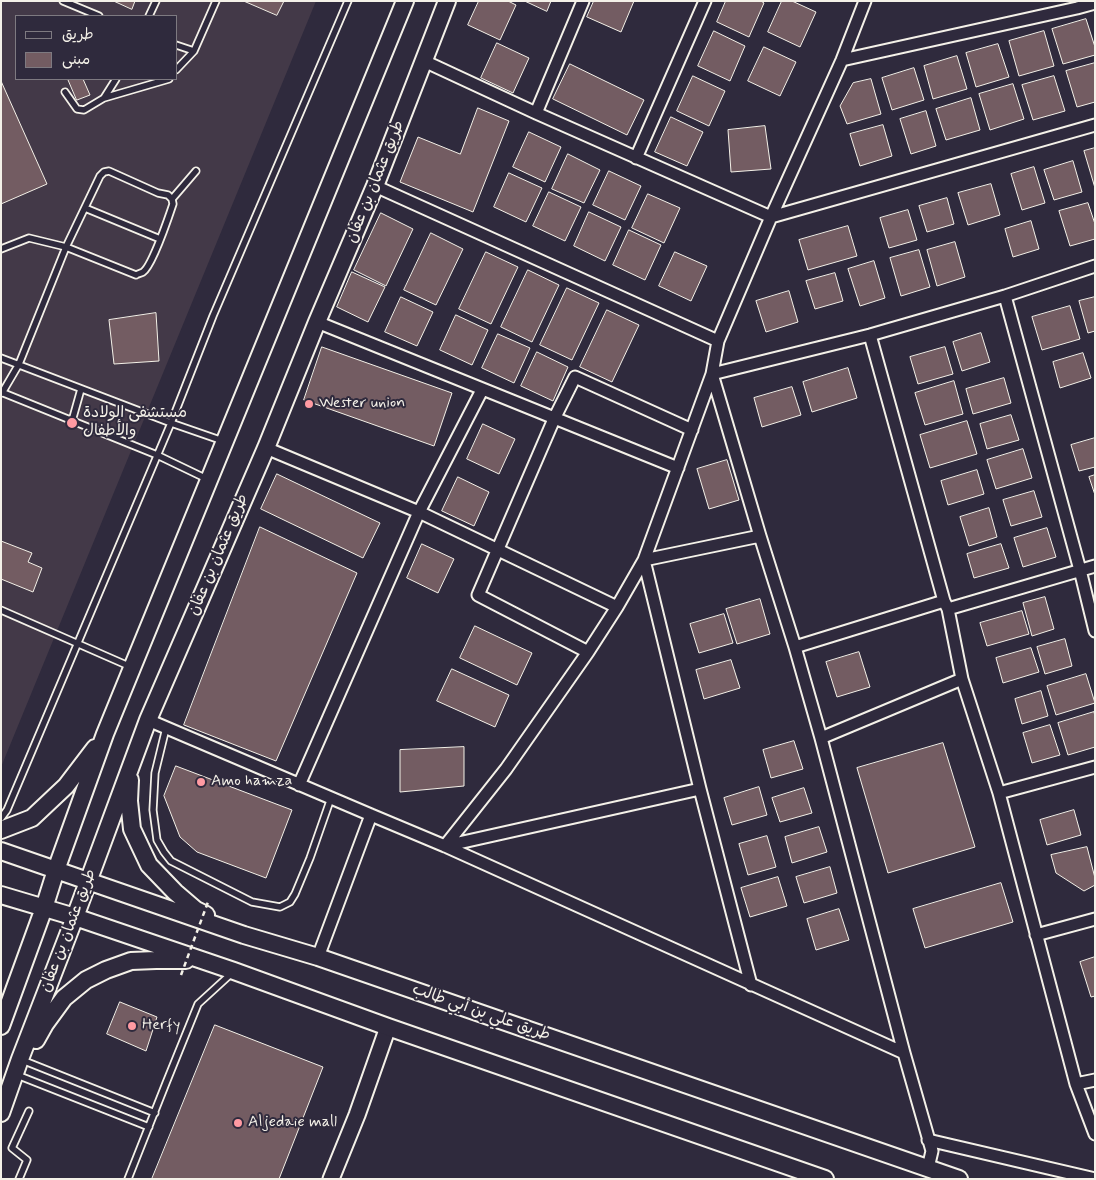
<!DOCTYPE html>
<meta charset="utf-8">
<style>
body{margin:0}
#map{position:relative;width:1096px;height:1180px;overflow:hidden;background:#2f2a3d;font-family:Mynerve,"Playpen Sans Arabic",sans-serif}
canvas{display:block}
.frame{position:absolute;inset:0;border:2px solid #f4f1e8;pointer-events:none}
.legend{position:absolute;left:15px;top:15px;width:162px;height:65px;box-sizing:border-box;background:#2f2a3d;border:1px solid #7e7a81;margin:0;padding:6px 9px;list-style:none;font-size:15px;color:#f4f1e8}
.legend li{display:flex;align-items:center;gap:10px;height:25px}
.legend b{width:25px;border:1px solid #7e7a81}
</style>
<div id="map">
<canvas width="1096" height="1180"></canvas>
<div class="frame"></div>
<ul class="legend">
<li><b style="height:6px;background:#2f2a3d"></b>طريق</li>
<li><b style="height:14px;background:#735c62"></b>مبنى</li>
</ul>
</div>
<script>
const context = document.querySelector('canvas').getContext('2d');
context.lineJoin = 'round';
function fillPath(path, color) { context.fillStyle = color; context.fill(path, 'evenodd'); }
function stroke(path, color, width, dash) { context.strokeStyle = color; context.lineWidth = width; context.lineCap = dash ? 'butt' : 'round'; context.setLineDash(dash || []); context.stroke(path); }
function drawText(font, color, halo, rows, align = 'center') {
  context.font = font + ' Mynerve,"Playpen Sans Arabic",sans-serif'; context.lineWidth = 4; context.setLineDash([]); context.textBaseline = 'middle'; context.strokeStyle = halo; context.fillStyle = color; for (const [text, x, y, turn = 0] of rows) {
    context.save(); context.translate(x, y); context.rotate((+turn || 0) * Math.PI / 180); context.textAlign = isNaN(turn) ? turn : align; if (halo) context.strokeText(text, 0, 0); context.fillText(text, 0, 0); context.restore();
  }
}
fillPath(new Path2D(`
 M1,1H316L1,767ZM16,16H176V79H16Z`), '#433948');
const building = new Path2D(`
 M114,1H135L132,9Z
 M244,1H284L277,15Z
 M479,1H508L516,5L500,40L468,25Z
 M525,1H551L547,11Z
 M594,1H634L621,32L587,17Z
 M726,1H761L764,3L749,37L717,22Z
 M782,1H792L816,12L800,47L768,32Z
 M1086,19L1095,47V55L1063,64L1052,29Z
 M714,31L745,46L730,81L698,66Z
 M1044,31L1054,66L1019,76L1009,41Z
 M497,43L529,58L513,93L481,78Z
 M998,44L1009,77L976,87L966,53Z
 M764,47L796,62L780,96L748,81Z
 M957,56L967,89L933,99L924,66Z
 M1095,63V102L1077,107L1066,71Z
 M570,64L644,100L627,135L553,99Z
 M914,68L924,100L892,110L882,78Z
 M693,76L725,91L709,126L677,111Z
 M1054,76L1065,111L1033,120L1022,85Z
 M68,79H83L90,95L77,100Z
 M871,79L881,114L847,124L840,106L853,83Z
 M1,81L47,184L1,204Z
 M1013,84L1024,119L990,130L979,94Z
 M971,98L980,130L946,140L936,109Z
 M478,108L509,121L473,212L400,182L418,137L460,154Z
 M926,111L936,146L911,154L900,119Z
 M671,117L703,132L687,166L655,152Z
 M883,125L892,156L860,166L850,134Z
 M765,126L771,169L731,172L728,130Z
 M529,132L561,147L545,182L513,167Z
 M1095,148V188L1084,151Z
 M568,154L600,170L584,203L552,189Z
 M1073,161L1082,192L1054,200L1044,170Z
 M1034,167L1045,203L1022,210L1011,174Z
 M609,171L641,186L625,220L593,205Z
 M509,173L542,188L526,222L494,207Z
 M991,184L1000,215L968,225L958,193Z
 M549,192L581,207L565,241L533,226Z
 M648,194L680,208L664,243L632,228Z
 M947,198L954,224L927,232L919,206Z
 M1088,203L1095,224V239L1070,246L1059,211Z
 M908,210L917,240L889,248L880,218Z
 M589,212L621,227L605,261L574,246Z
 M381,213L413,229L386,286L354,270Z
 M1031,221L1039,249L1013,257L1005,229Z
 M848,226L857,256L808,270L799,240Z
 M629,230L661,245L645,280L613,265Z
 M431,233L463,249L436,305L404,290Z
 M955,242L965,277L937,286L927,250Z
 M919,250L930,287L901,296L890,258Z
 M486,252L518,267L491,324L459,309Z
 M675,252L707,266L691,301L659,286Z
 M874,261L885,298L860,306L848,269Z
 M528,270L559,285L532,342L501,327Z
 M352,272L385,287L368,322L337,307Z
 M835,273L843,301L815,309L806,281Z
 M567,288L599,303L572,360L540,345Z
 M789,291L798,322L766,332L756,301Z
 M401,297L433,312L417,346L385,332Z
 M1095,297V331L1088,333L1079,301Z
 M1070,306L1080,339L1042,350L1032,317Z
 M607,310L639,325L612,382L580,367Z
 M156,313L159,361L114,364L109,320Z
 M456,315L488,330L472,365L440,350Z
 M981,333L990,362L962,371L953,342Z
 M498,334L530,348L514,383L482,368Z
 M322,347L452,393L434,446L304,400Z
 M945,347L953,374L918,384L910,357Z
 M537,352L568,367L553,401L521,386Z
 M1083,353L1091,378L1060,388L1053,362Z
 M848,368L857,398L812,412L803,382Z
 M1004,378L1011,403L973,414L966,389Z
 M954,381L963,414L925,425L915,393Z
 M792,387L801,415L762,427L754,398Z
 M1011,415L1019,440L987,449L980,424Z
 M967,421L977,454L930,468L920,435Z
 M483,424L515,439L499,474L467,459Z
 M1095,438V467L1079,471L1071,445Z
 M1023,449L1032,478L996,489L987,460Z
 M727,460L739,500L709,509L697,469Z
 M977,470L984,494L948,505L941,481Z
 M277,474L380,523L363,558L261,509Z
 M1095,475V495L1089,477Z
 M458,477L489,492L474,526L442,511Z
 M1034,491L1042,517L1011,526L1003,500Z
 M989,508L997,537L969,546L960,517Z
 M260,527L357,573L276,761L184,725Z
 M1047,528L1056,557L1023,567L1014,538Z
 M1,541L32,553L28,562L42,568L33,592L1,579Z
 M422,544L454,559L438,593L407,578Z
 M1001,544L1009,568L974,578L967,554Z
 M1045,597L1054,629L1032,636L1023,603Z
 M760,599L770,634L737,644L726,609Z
 M1022,611L1029,634L987,646L980,623Z
 M724,614L733,643L699,653L690,624Z
 M475,626L532,653L517,685L460,658Z
 M1065,639L1072,666L1045,674L1037,647Z
 M1031,648L1039,672L1003,683L996,658Z
 M859,652L870,687L837,697L826,662Z
 M731,660L740,688L704,699L696,670Z
 M452,669L509,695L495,727L437,701Z
 M1086,674L1095,703L1056,715L1047,686Z
 M1041,691L1048,716L1022,724L1015,699Z
 M1094,712L1095,716V747L1068,755L1058,723Z
 M1050,725L1060,755L1032,763L1023,733Z
 M794,741L803,769L771,778L763,750Z
 M943,743L975,847L888,873L857,768Z
 M464,747V786L400,792V750Z
 M176,766L292,810L266,878L197,852L180,837L164,796Z
 M759,787L767,815L732,825L724,798Z
 M804,788L812,813L780,822L772,798Z
 M1074,810L1081,835L1047,845L1040,820Z
 M819,827L827,852L792,863L785,837Z
 M767,836L776,867L748,875L739,844Z
 M1087,847L1095,878V885L1084,891L1056,873L1051,855Z
 M830,867L837,893L804,903L796,877Z
 M778,877L787,906L750,917L741,888Z
 M1001,883L1013,922L925,948L913,909Z
 M839,909L849,940L816,950L807,919Z
 M1095,957V996L1091,997L1080,962Z
 M120,1002L157,1017L146,1051L107,1034Z
 M215,1025L323,1067L279,1179H152Z`);
fillPath(building, '#735c62');
stroke(building, '#f4f1e8', 1);
const service = new Path2D(`
 M63,1L99,16
 M149,16L156,1
 M176,45L194,51
 M176,70L194,51L216,1
 M65,92L77,109L84,110L104,98L169,79
 M104,98L116,79
 M172,199L196,171
 M85,208L160,239
 M1,249L29,238L66,247L136,275C137,274 142,273 143,272C152,266 169,216 173,204L172,199L168,195L158,193L109,171L104,172L100,176L66,247L19,364L2,393
 M1,358L171,423L223,441
 M1,392L157,455L207,479
 M72,421L81,389
 M1,610L131,667
 M166,728L155,773L153,810L157,840L164,852L171,861L252,902L280,907L290,902L295,894L310,858L331,798
 M1,818L7,810L171,423L213,316L348,1
 M22,1060L155,1113
 M17,1075L149,1127
 M19,1179L27,1160L12,1148L29,1111
 M128,1179L166,1083L198,1004L233,972`);
const minor = new Path2D(`
 M842,60L1077,8L1095,3
 M424,61L536,113L771,217L1095,125
 M536,113L583,1
 M636,158L705,1
 M375,186L718,341
 M1005,296L1080,570L1095,631
 M317,322L678,468
 M870,335L944,601L948,609L962,679L999,793L1076,1084L1095,1134
 M266,448L419,512L617,607
 M948,609L1095,566
 M795,647L944,601
 M588,652L478,595L554,419L575,377L692,430
 M148,720L371,815
 M821,738L962,679
 M299,785L419,512L482,390
 M999,793L1095,767
 M445,846L904,1053
 M445,846L700,789
 M1036,935L1095,919
 M318,957L371,815L445,846L506,769L588,652L617,607L644,560L712,374L718,341L771,217L842,60L865,1
 M751,985L700,789L644,560L760,536
 M1076,1084L1095,1080
 M928,1140L1095,1179
 M928,1168L932,1151L904,1053L821,738L795,647L760,536L712,374L870,335L1005,296L1095,266`);
const tertiary = new Path2D(`
 M331,1179L357,1115L388,1027`);
const secondary = new Path2D(`
 M130,780L129,801L132,829L149,865L175,892L196,910L206,915
 M1,830L32,818L66,786L95,748
 M1,851L244,935L318,957L959,1179
 M1,895L75,917L234,971L388,1027L825,1179
 M1,1026L44,908L56,870L105,734L405,1
 M36,1040L45,1024L64,998L86,980L106,970L131,961L156,960H186
 M1,1113L20,1059L75,917L148,720L266,448L317,322L375,186L447,1`);
stroke(service, '#f4f1e8', 9);
stroke(minor, '#f4f1e8', 15);
stroke(tertiary, '#f4f1e8', 19);
stroke(secondary, '#f4f1e8', 20);
stroke(service, '#2f2a3d', 5.5);
stroke(minor, '#2f2a3d', 11);
stroke(tertiary, '#2f2a3d', 15);
stroke(secondary, '#2f2a3d', 16);
stroke(new Path2D(`
 M181,975L208,902`), '#f4f1e8', 2.5, [5, 4]);
for (const [x, y, r, color] of [
 [309,404,5,"#ff9aa2"],
 [72,423,6,"#ff9aa2"],
 [201,782,5,"#ff9aa2"],
 [132,1026,5,"#ff9aa2"],
 [238,1123,5,"#ff9aa2"]
]) { const dot = new Path2D(); dot.arc(x, y, r, 0, 2 * Math.PI); context.fillStyle = color; context.fill(dot); stroke(dot, '#2f2a3d', 2); }
drawText('16px', '#f4f1e8', '#2f2a3d', [
 ["طريق عثمان بن عفان",376,182,-68],
 ["طريق عثمان بن عفان",219,555,-67],
 ["طريق عثمان بن عفان",69,931,-69],
 ["طريق علي بن أبي طالب",481,1013,19]
]);
drawText('16px', '#f4f1e8', '#2f2a3d', [
 ["Wester union",319,404],
 ["مستشفى الولادة",83,414],
 ["والأطفال",83,432],
 ["Amo hamza",211,782],
 ["Herfy",142,1026],
 ["Aljedaie mall",248,1123]
], 'left');
</script>
